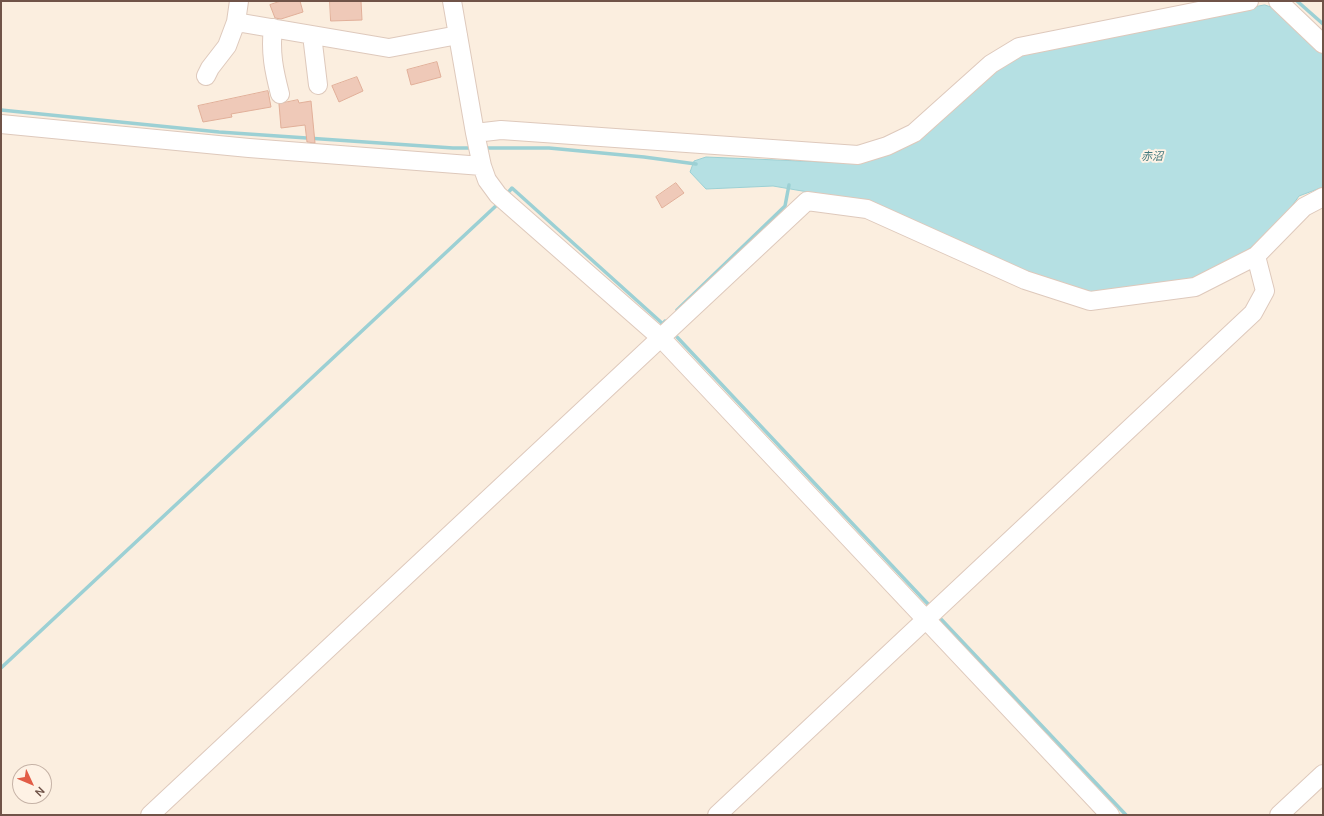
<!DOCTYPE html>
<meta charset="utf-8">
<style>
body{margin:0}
#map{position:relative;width:1324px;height:816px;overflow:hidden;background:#fbeedf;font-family:Manrope,sans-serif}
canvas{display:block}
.frame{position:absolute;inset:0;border:2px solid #705348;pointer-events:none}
.north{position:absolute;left:12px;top:764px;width:40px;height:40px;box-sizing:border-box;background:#fef2e5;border:1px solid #c5b2a6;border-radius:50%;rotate:134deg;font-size:11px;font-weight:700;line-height:16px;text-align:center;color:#705348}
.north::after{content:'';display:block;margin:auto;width:14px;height:18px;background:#e25d47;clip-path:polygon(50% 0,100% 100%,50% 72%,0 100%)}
</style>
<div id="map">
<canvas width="1324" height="816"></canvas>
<div class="frame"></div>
<div class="north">N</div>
</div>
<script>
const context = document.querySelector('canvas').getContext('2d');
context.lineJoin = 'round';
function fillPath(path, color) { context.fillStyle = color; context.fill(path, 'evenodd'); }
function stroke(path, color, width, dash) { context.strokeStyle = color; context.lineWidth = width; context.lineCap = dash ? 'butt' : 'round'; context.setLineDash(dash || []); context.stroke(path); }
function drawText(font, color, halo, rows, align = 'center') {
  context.font = font + ' Manrope,"Noto Sans JP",sans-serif'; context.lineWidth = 4; context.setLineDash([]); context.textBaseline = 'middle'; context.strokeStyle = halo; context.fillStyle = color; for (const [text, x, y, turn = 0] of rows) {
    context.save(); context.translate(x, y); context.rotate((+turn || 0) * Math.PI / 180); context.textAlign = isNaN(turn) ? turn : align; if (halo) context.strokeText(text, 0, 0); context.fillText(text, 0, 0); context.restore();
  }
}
const water = new Path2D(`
 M1265,5L1274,8L1323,54V187L1299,196L1274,231L1236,258L1195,281L1089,293L1022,274L872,203L773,186L706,189L690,172L694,161L706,157L848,163L905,147L990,73L1015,57L1037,48Z`);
fillPath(water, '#b5e0e3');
stroke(water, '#9cd0d4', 1);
stroke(new Path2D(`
 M1297,1L1323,24
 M1,110L219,132L453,148H473
 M484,148H549L644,157L696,164
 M506,195L512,188L663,324L665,321
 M677,310L785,206L789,185
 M677,337L928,604
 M939,617L1126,815
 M1,668L499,203`), '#9cd0d4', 3.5);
const building = new Path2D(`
 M281,1H300L303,12L281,19L275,18L270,5Z
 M330,1H361L362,20L331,21Z
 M437,62L441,77L411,85L407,70Z
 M357,77L363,91L339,102L332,86Z
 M268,91L271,107L231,114L232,117L203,122L198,106Z
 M298,100L299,103L311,101L315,143L307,142L305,125L281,128L279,104Z
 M676,183L684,193L662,208L656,197Z`);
fillPath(building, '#efc9b8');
stroke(building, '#e1af99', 1);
const minor = new Path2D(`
 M452,1L475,133L482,166L487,180L498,195L661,338L1110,815
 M1278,1L1323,44
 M236,22L239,1
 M273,28C270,52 274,71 280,94
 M312,35L318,85
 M206,76L210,68L227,46L236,22L389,48L458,35
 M1,124L249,148L482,166
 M475,133L501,130L858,155L887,146L914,133L991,64L1019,47L1249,1
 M150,815L807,201L867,209L1025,280L1090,301L1195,287L1256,256L1304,207L1323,197
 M717,815L1253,313L1265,291L1256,256
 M1279,815L1323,774`);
stroke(minor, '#dec9bc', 20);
stroke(minor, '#fff', 18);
drawText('italic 11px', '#40777c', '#fef2e5', [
 ["赤沼",1152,157]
]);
</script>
